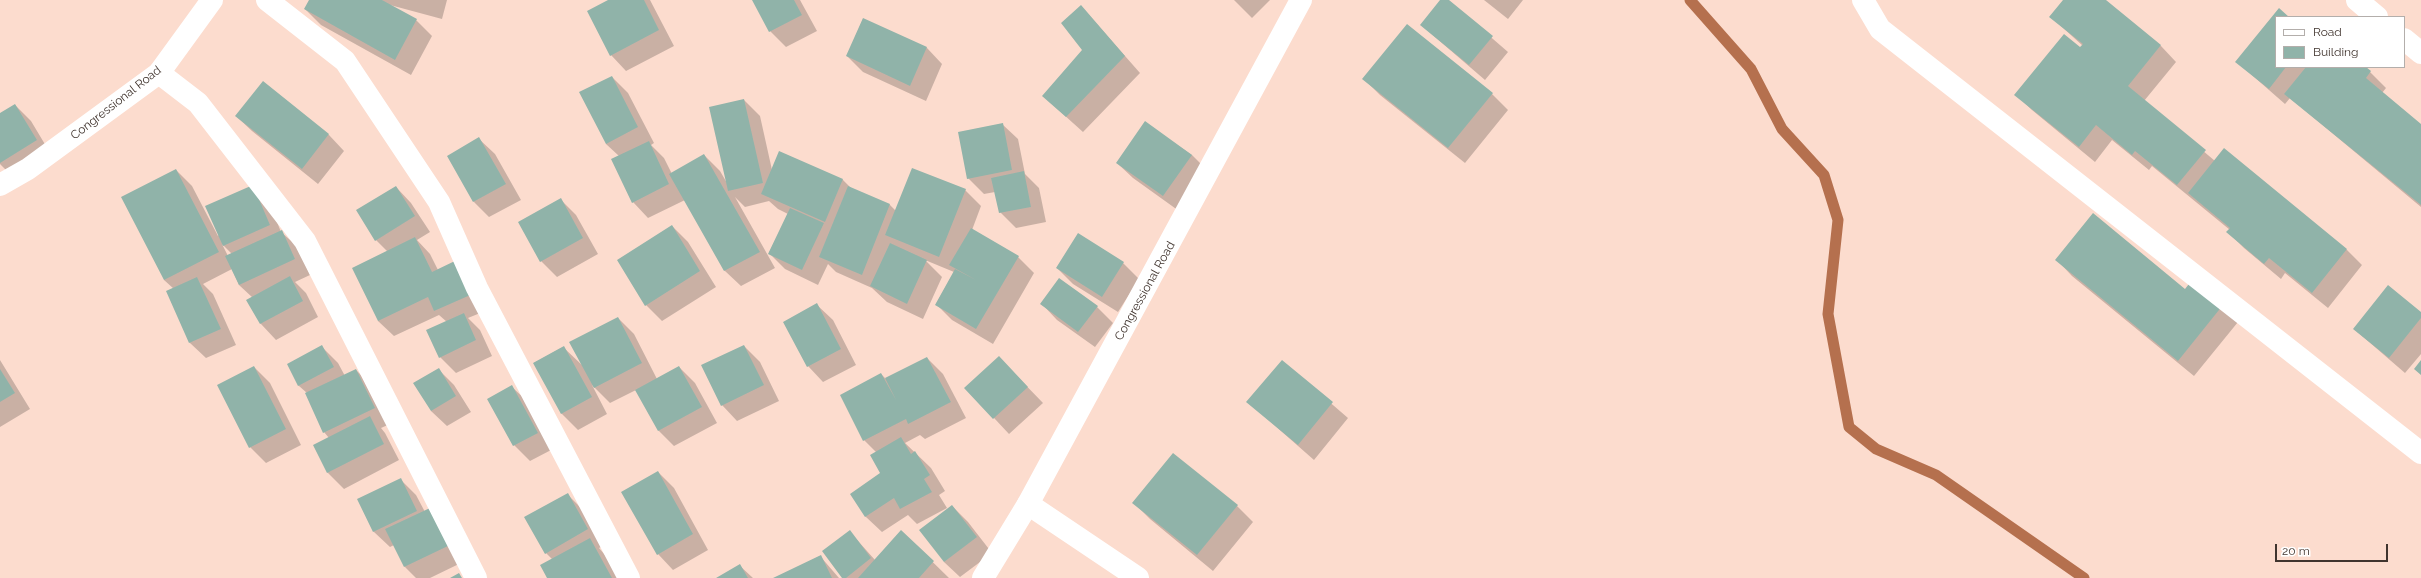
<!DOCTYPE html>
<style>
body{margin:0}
#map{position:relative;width:2421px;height:578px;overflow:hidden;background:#fcdcce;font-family:Raleway,sans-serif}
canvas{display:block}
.legend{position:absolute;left:2275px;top:16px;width:130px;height:52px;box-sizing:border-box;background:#fff;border:1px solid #b3aeab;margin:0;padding:5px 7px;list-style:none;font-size:12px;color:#40342e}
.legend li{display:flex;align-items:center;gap:8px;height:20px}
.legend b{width:20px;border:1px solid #b3aeab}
.scale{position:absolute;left:2275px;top:544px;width:113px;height:18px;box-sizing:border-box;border:2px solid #40342e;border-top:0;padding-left:5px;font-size:12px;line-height:14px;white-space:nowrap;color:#40342e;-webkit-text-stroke:3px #fff;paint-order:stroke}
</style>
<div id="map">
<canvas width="2421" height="578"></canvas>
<ul class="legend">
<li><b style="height:5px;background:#fff"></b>Road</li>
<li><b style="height:11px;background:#90b3a9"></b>Building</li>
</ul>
<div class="scale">20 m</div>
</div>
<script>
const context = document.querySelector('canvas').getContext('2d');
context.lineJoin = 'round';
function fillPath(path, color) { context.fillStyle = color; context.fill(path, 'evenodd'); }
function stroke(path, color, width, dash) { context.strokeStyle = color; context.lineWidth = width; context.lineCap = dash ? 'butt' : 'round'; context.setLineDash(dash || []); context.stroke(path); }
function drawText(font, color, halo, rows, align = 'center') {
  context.font = font + ' Raleway,sans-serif'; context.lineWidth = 3; context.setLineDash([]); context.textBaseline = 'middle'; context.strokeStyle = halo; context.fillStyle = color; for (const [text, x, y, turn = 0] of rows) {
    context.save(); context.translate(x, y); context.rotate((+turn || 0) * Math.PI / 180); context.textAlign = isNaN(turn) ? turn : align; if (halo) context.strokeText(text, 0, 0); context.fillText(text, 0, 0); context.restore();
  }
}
fillPath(new Path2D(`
 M310,0H447L442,19L390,5L416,20L432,36L411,75L321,25L305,9Z
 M610,0H650L674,46L626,71L611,55Z
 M753,0H800L817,31L786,47L770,31Z
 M1234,0H1270L1252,18Z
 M1441,0H1448L1508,52L1485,80L1421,25Z
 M1484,0H1523L1508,19Z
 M2064,0H2104L2161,46L2176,62L2144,101L2215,161L2224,150L2347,250L2362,265L2328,308L2285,273L2281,279L2244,248L2228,232L2230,230L2152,166L2149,170L2112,140L2095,162L2032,110L2016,95L2083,46L2051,17Z
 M1081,6L1140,73L1083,132L1043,96L1083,50Z
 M2279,10L2288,17H2276V67H2365L2386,88L2382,93L2421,125V207L2290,98L2285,104L2237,62Z
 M863,19L927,48L942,64L926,101L863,72L847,56Z
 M612,77L628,93L654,143L651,145L664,158L672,174L704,155L720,171L727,183L744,100L760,116L772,170L780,152L843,180L852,189L890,205L896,211L965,190L981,206L972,230L1018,257L1034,273L993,344L952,320L936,304L954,272L925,260L942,277L923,319L887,302L872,288L836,272L828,264L818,285L785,269L769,253L788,214L778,209L769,201L745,207L735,197L775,268L741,286L725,271L685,200L648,218L633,202L619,156L606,144Z
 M1364,79L1492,94L1508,110L1465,163L1380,95Z
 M263,82L329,135L344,151L318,184L252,131L236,116Z
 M15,105L31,121L52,156L15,179L0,164V114Z
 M1145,123L1192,155L1208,171L1179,211L1133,178L1117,163Z
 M1002,124L1018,139L1025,174L1039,188L1046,222L1016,228L1000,212L995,192L984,194L968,178Z
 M479,139L495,154L521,200L489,217L474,202Z
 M176,170L192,186L218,236L253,187L269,202L281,232L298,247L310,275L295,282L306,293L318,317L276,340L261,324L248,301L253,298L239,285L232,269L203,284L213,294L236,345L206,358L190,343L167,292L174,289L164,280ZM222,244L232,254L228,256Z
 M396,187L411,203L430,232L417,240L430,254L438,270L490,309L468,318L480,330L492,356L456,373L440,357L447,322L439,315L394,336L378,321L388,252L376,240Z
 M560,199L576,215L598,254L557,277L541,261Z
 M672,226L688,242L716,287L662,321L646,305Z
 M2057,260L2185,290L2222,306L2238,322L2194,376L2072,276Z
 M1123,263L1139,279L1118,312L1073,284L1057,268Z
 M1042,304L1097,307L1113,323L1095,347L1057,320Z
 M817,305L833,320L856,365L823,382L808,366Z
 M2421,313V354L2405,373L2354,329Z
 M618,318L634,334L657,379L679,367L695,383L717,423L674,446L659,431L636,390L610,403L592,385L607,414L578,430L562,414L534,363L563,347L583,366Z
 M744,346L760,362L779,401L737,421L722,405Z
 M322,347L338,363L345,376L356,370L372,386L390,424L381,428L385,433L399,460L344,489L328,473L314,446L329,438L324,432L307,393L299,386L288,365Z
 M927,358L943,374L966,418L925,439L920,435L905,443L931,468L945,491L939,495L947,508L917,524L908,515L882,532L866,517L851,494L881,474L876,452L864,440L881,374L886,379Z
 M0,360L30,409L0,427Z
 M1282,361L1348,418L1314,460L1248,402Z
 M254,367L270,383L301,445L266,463L250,447Z
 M438,369L454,385L471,412L447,426L431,411Z
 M1014,373L1043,403L1009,434L966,388Z
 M512,387L528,402L553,449L530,461L514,445Z
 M658,472L674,488L708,550L673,570L658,554Z
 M401,480L416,495L425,512L463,562L430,578H416L405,567L394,545L390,547L374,532L359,500Z
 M567,494L583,510L603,546L599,548L605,555L618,578H548L552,559L546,553Z
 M1134,503L1237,506L1253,522L1213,571L1150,519Z
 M952,506L968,522L992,553L960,577L944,562Z
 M901,531L949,578H844L850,532L875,560Z
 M820,556L839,578H775Z
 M740,566L753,578H718Z`), '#0003');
stroke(new Path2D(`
 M1690,0L1751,69L1782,129L1824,175L1838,220L1828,314L1849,427L1876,449L1936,475L2084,578`), '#b5704e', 11);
fillPath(new Path2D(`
 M309,0H382L417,19L395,60L304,9Z
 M608,0H644L659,30L610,56L587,11Z
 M752,0H794L802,15L769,32Z
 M1440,0H1449L1493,36L1469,65L1420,25Z
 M2063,0H2106L2161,45L2128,86L2206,150L2177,185L2135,151L2132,155L2096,125L2079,147L2014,95L2064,34L2080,47L2083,44L2049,17Z
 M1081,5L1125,56L1066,117L1042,96L1082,50L1061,23Z
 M2279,8L2289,17H2276V67H2286L2269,89L2235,62Z
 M863,18L927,47L910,86L846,56Z
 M1407,24L1493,93L1448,148L1362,79Z
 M2306,67H2366L2371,71L2366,78L2421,124V205L2284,94Z
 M612,76L638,127L606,144L579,92Z
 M263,81L329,134L302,169L235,116Z
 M744,99L763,183L728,191L709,107Z
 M15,104L37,140L0,163V113Z
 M1145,121L1192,155L1163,196L1116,163Z
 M1003,123L1012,170L967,179L958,132Z
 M479,137L506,184L473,202L447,156Z
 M649,141L669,184L632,203L611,159Z
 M2224,148L2347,249L2312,293L2269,258L2264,264L2226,232L2230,228L2188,193Z
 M779,151L843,179L825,222L761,194Z
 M704,154L760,252L724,271L669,174Z
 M912,168L966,189L939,257L885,235Z
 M176,169L219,252L164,280L121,197Z
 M1024,171L1031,207L999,213L991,178Z
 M253,185L270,225L223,246L205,206Z
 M396,186L415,216L375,241L356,210Z
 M848,186L890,204L862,275L819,257Z
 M561,198L583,238L540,262L518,222Z
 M790,208L824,223L802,270L768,254Z
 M2093,213L2185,289L2192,280L2223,305L2178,361L2055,260Z
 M672,225L700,271L645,306L617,260Z
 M971,228L1019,256L976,329L935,305L955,269L976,280L949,265Z
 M282,230L295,259L239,285L225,256Z
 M1078,233L1124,262L1102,297L1056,268Z
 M415,237L432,272L459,259L475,293L434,311L428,297L378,321L352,268Z
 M890,243L927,260L907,304L870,286Z
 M290,276L303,301L260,324L246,300Z
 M197,277L221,329L189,343L166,291Z
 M1059,278L1098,306L1078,332L1040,304Z
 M2388,285L2421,312V318L2389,358L2353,329Z
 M817,303L841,349L807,367L783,322Z
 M464,313L476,340L439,358L426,330Z
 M618,317L642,363L594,388L569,342Z
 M322,345L334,367L298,386L287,364Z
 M744,345L764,385L721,406L701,365Z
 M564,346L592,397L561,414L533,363Z
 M999,356L1028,387L993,419L964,388Z
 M927,357L951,402L908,424L906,419L863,441L840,395L881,373L896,400L885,378Z
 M1282,360L1333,402L1298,445L1246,402Z
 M2421,360V375L2414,369Z
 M254,366L286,429L249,448L217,385Z
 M679,366L702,407L658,431L635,390Z
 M439,368L456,396L431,411L413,383Z
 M0,369L15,393L0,402Z
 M356,369L375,408L323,433L305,393Z
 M512,385L538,433L513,446L487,399Z
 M370,416L384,444L327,473L313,445Z
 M901,437L911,454L915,451L930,475L924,479L932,492L900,509L894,498L865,517L850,494L880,473L870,455Z
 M1173,453L1238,505L1197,555L1132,503Z
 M658,471L693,534L657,555L621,492Z
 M401,478L417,511L373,532L357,499Z
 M568,493L588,529L545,554L524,517Z
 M952,505L977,537L944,562L919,530Z
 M430,508L448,546L404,567L385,529Z
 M850,530L871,558L846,578H842L822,551Z
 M901,530L934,561L919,578H858Z
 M590,538L612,578H547L540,565Z
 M821,555L832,578H773Z
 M740,564L748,578H716Z
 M459,573L462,578H450Z`), '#90b3a9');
stroke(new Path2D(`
 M267,0L345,61L439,202L477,288L629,578
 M1863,0L1880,29L2421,453
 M159,73L198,103L305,241L476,578
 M1028,504L1138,578`), '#fff', 22);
stroke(new Path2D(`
 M2357,0L2377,17
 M2404,39L2421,53
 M0,185L28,169L159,73L212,0
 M983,578L1028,504L1301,0`), '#fff', 22);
drawText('12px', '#40342e', '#fff', [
 ["Congressional Road",116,103,-38],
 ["Congressional Road",1145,291,-61]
]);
</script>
